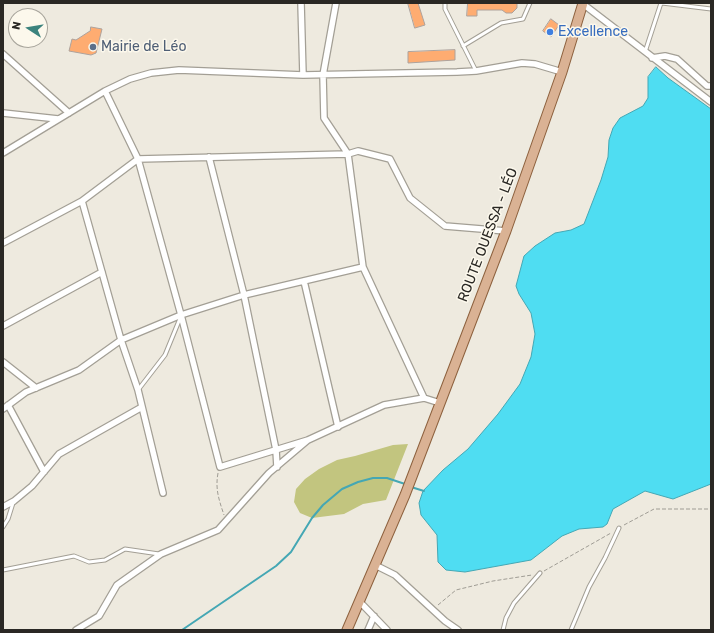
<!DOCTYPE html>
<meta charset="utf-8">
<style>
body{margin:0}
#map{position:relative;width:714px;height:633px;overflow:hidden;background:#eeeadf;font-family:Rubik,sans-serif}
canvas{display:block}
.frame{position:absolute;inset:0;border:4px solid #2a2824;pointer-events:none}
.north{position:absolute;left:8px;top:8px;width:40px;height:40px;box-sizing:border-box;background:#fcf8ec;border:1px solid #a8a59c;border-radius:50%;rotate:282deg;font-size:11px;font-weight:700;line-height:16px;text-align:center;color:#2a2824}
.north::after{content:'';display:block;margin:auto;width:14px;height:18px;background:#3c837d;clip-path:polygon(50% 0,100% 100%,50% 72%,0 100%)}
</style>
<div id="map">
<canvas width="714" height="633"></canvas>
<div class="frame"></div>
<div class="north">N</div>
</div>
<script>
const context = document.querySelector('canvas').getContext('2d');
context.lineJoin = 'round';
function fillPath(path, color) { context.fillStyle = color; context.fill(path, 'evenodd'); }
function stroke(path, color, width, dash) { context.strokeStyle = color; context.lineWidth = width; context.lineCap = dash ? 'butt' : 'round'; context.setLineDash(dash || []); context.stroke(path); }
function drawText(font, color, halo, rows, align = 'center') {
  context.font = font + ' Rubik,sans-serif'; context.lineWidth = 3; context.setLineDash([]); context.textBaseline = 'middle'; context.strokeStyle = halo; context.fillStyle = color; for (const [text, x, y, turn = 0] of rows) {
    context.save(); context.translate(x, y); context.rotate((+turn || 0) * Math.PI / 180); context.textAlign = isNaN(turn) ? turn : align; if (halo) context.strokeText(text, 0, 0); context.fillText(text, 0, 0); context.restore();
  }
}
fillPath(new Path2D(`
 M408,444L386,500L363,504L344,514L312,518L300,513L294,502L296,489L305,479L319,469L337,460L355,456L393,445Z`), '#c2c57f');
const water = new Path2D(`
 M656,67L668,78L711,109V484L673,499L645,491L613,509L607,524L603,527L579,529L562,536L531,560L465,572L446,570L438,562L437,535L421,515L419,503L423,491L443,470L468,449L498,414L520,384L531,357L535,334L531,313L519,294L516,286L524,256L535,246L555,233L571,230L584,224L601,180L608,157L609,140L613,128L620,118L643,106L648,98V77Z`);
fillPath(water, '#4fddf2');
stroke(water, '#44a7b4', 1);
stroke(new Path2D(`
 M411,487L424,491
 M182,630L276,566L291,552L312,518L323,505L342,489L358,482L373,478H387L405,484`), '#44a7b4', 2);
const building = new Path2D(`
 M408,3H418L425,25L415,28Z
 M468,3H517V8L512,13H506L502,10H477V16H467Z
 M551,19L559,25L551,37L543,31Z
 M91,27L102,29L96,53L91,55L69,51L72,39L76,40L90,31Z
 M455,50V60L408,63V52Z`);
fillPath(building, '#feac71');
stroke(building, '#ada29c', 1);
const lane = new Path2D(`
 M445,3V9L476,71
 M662,3L711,9
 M463,46L501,23L523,19L530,3
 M645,52L661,3
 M138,390L165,355L181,316
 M3,527L8,519L13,503
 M3,570L74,556L89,562L105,560L125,549L159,554
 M503,630L506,618L514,603L540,573
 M571,630L589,587L605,558L619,528`);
const street = new Path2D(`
 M301,3L303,75
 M336,3L323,75L324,118L348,154L363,267L424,398L440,403
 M583,4L711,102
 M3,54L69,113
 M652,58L665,56L677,59L707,86H711
 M105,91L138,159L181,315L220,467L308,440
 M3,113L58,119
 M3,153L105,91L130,79L151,73L179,70L303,75L457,72L476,71L522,63L535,64L562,72
 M209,157L244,295L276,450L277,467
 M82,201L121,340L138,390L163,493
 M3,243L82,201L138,159L348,154L358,151L390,159L410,198L445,226L506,231
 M304,281L338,427
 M3,326L102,272
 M3,362L36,388
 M8,405L44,472
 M3,409L26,392L79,370L121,340L181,315L244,295L363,267
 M3,507L14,501L32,486L59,454L142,407
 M375,565L395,575L445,621L458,630
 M359,601L387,630
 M76,630L99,616L117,585L161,554L218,530L269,473L308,440L384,405L424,398
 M368,630L374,616`);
const primary = new Path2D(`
 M347,630L405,495L506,231L562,72L583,3`);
stroke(lane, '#a39f95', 5);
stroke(street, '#a39f95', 8);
stroke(primary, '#8d613e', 11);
stroke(new Path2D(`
 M218,473C215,489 219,500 224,515
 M624,525L654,509H711
 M544,571L611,533
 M438,605L456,590L493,581L532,575`), '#9f9c94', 1, [4, 2]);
stroke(lane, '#fff', 3);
stroke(street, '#fff', 5.5);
stroke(primary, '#dab294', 9);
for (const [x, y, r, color] of [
 [550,32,4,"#3f7fe0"],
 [93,47,4,"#5c6f8a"]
]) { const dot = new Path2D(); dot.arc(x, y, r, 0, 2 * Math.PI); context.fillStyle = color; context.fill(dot); stroke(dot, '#fcf8ec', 1.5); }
drawText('14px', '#366cbe', '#fcf8ec', [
 ["Excellence",558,32]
], 'left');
drawText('14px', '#4e5e75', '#fcf8ec', [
 ["Mairie de Léo",101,47]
], 'left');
drawText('14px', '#2a2824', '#fcf8ec', [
 ["ROUTE OUESSA - LÉO",488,235,-69]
]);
</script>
